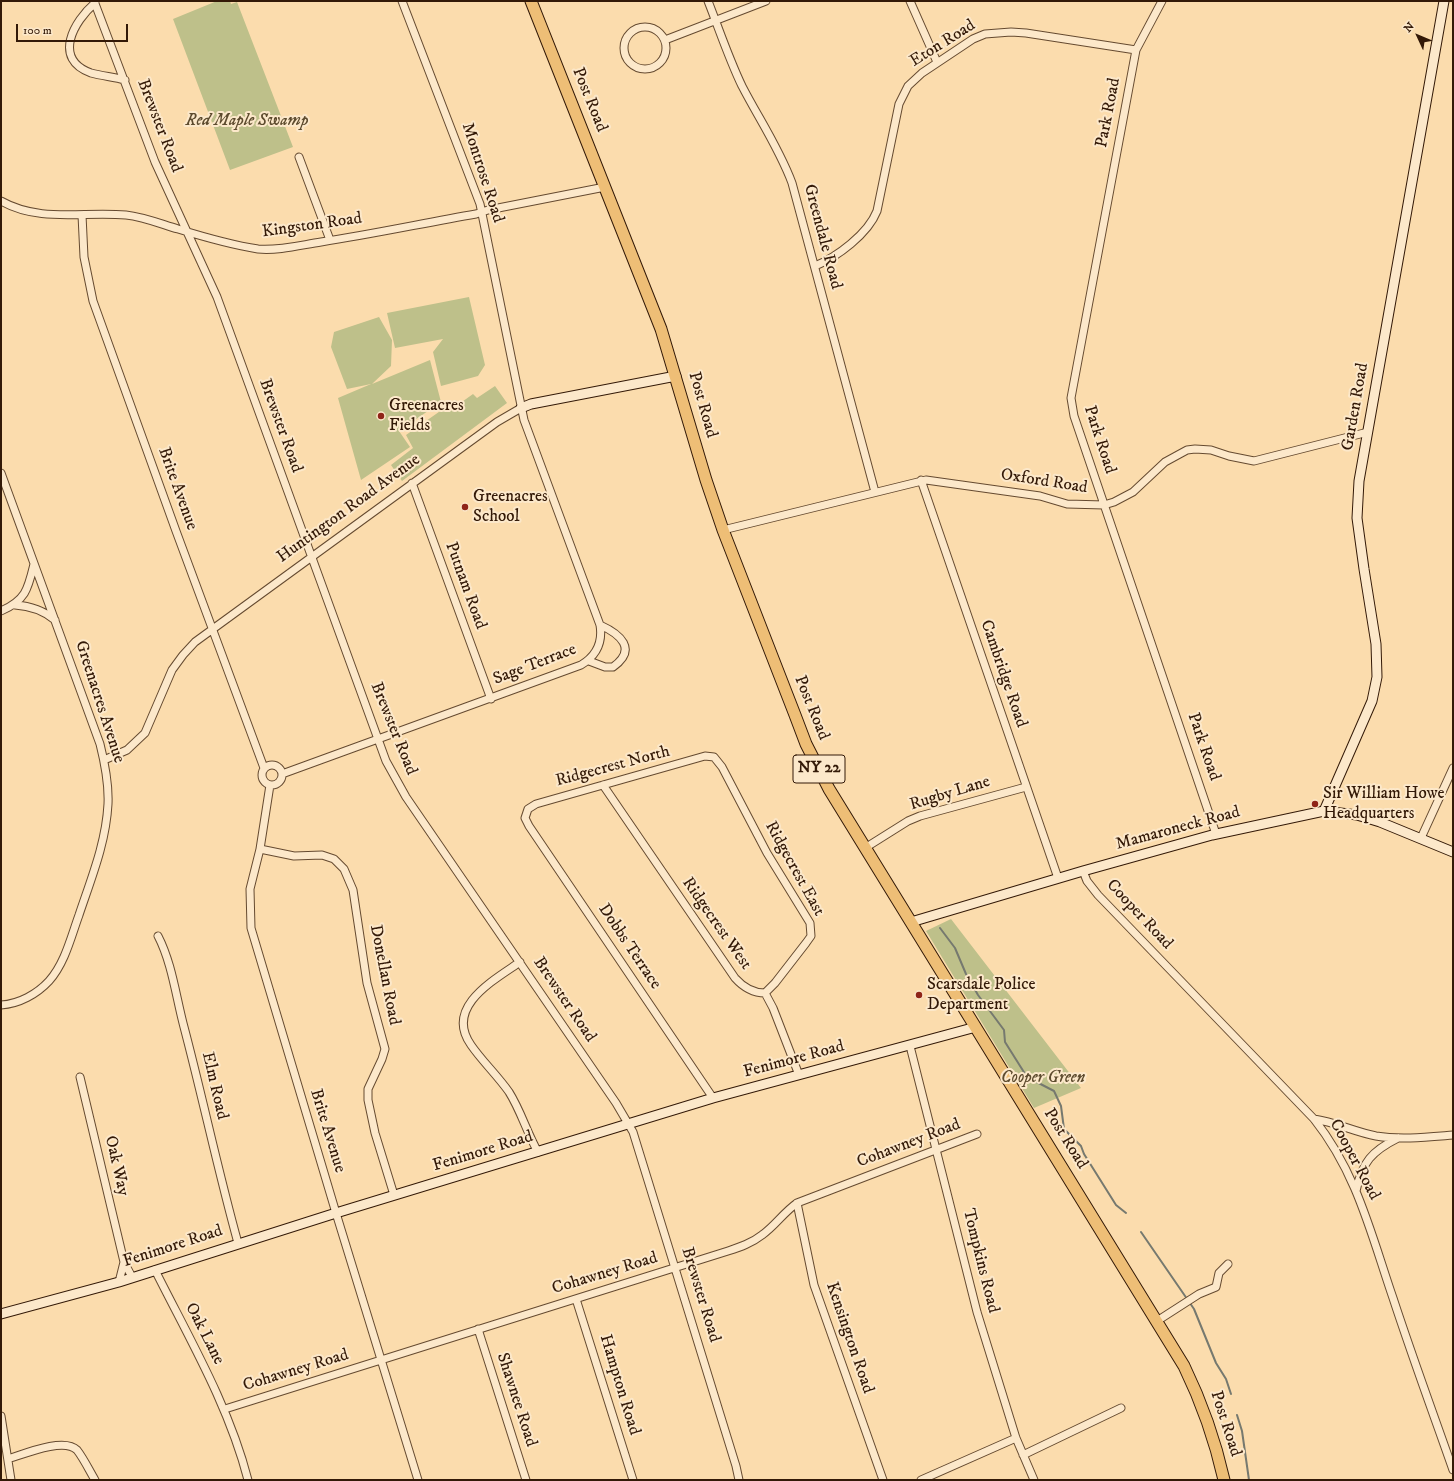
<!DOCTYPE html>
<style>
body{margin:0}
#map{position:relative;width:1454px;height:1481px;overflow:hidden;background:#fbdcad;font-family:"IM FELL DW Pica",serif}
canvas{display:block}
.frame{position:absolute;inset:0;border:2px solid #331907;pointer-events:none}
.north{position:absolute;left:1398px;top:16px;width:40px;height:40px;-webkit-text-stroke:3px #fce8ca;paint-order:stroke;rotate:314deg;font-size:11px;font-weight:700;line-height:16px;text-align:center;color:#331907}
.north::after{content:'';display:block;margin:auto;width:14px;height:18px;background:#331907;clip-path:polygon(50% 0,100% 100%,50% 72%,0 100%)}
.scale{position:absolute;left:16px;top:24px;width:112px;height:18px;box-sizing:border-box;border:2px solid #331907;border-top:0;padding-left:5px;font-size:12px;line-height:14px;white-space:nowrap;color:#331907;-webkit-text-stroke:3px #fce8ca;paint-order:stroke}
</style>
<div id="map">
<canvas width="1454" height="1481"></canvas>
<div class="frame"></div>
<div class="north">N</div>
<div class="scale">100 m</div>
</div>
<script>
const context = document.querySelector('canvas').getContext('2d');
context.lineJoin = 'round';
function fillPath(path, color) { context.fillStyle = color; context.fill(path, 'evenodd'); }
function stroke(path, color, width, dash) { context.strokeStyle = color; context.lineWidth = width; context.lineCap = dash ? 'butt' : 'round'; context.setLineDash(dash || []); context.stroke(path); }
function drawText(font, color, halo, rows, align = 'center') {
  context.font = font + ' "IM FELL DW Pica",serif'; context.lineWidth = 4; context.setLineDash([]); context.textBaseline = 'middle'; context.strokeStyle = halo; context.fillStyle = color; for (const [text, x, y, turn = 0] of rows) {
    context.save(); context.translate(x, y); context.rotate((+turn || 0) * Math.PI / 180); context.textAlign = isNaN(turn) ? turn : align; if (halo) context.strokeText(text, 0, 0); context.fillText(text, 0, 0); context.restore();
  }
}
fillPath(new Path2D(`
 M217,1H230L231,4L237,2L293,147L230,170L173,19Z
 M469,297L485,365L478,376L441,386L433,352L443,339L395,348L387,313Z
 M379,317L392,340L391,366L372,384L430,360L441,402L399,431L410,447L361,480L338,398L371,384L347,389L331,347L334,332Z
 M495,386L507,403L402,481L391,465L413,448L406,435L456,400L459,404L473,394L477,398Z
 M951,919L1081,1088L1034,1108L926,931Z`), '#bec08a');
stroke(new Path2D(`
 M940,928L955,948L966,974L978,995L1004,1030L1005,1042L1027,1077L1054,1091L1061,1106L1064,1129L1081,1146L1084,1154L1116,1205L1126,1213
 M1141,1232L1194,1309L1216,1363L1226,1379L1231,1394
 M1237,1415L1242,1431L1249,1480`), '#76796f', 2);
const street = new Path2D(`
 M94,1L155,162L217,297L386,761L406,797L616,1103L633,1132L736,1466L739,1480
 M708,1C719,29 729,59 742,86C759,119 779,148 792,183L875,492
 M910,1L937,62
 M1162,1L1136,50L1071,398L1074,416L1216,834
 M95,3C74,21 52,59 91,73C102,76 114,77 125,80
 M624 48a21 21 0 1 1 42 0a21 21 0 1 1-42 0Z
 M665,40L766,1
 M299,157L330,240
 M1,201C40,223 83,211 126,215C144,217 161,224 178,229C204,237 232,245 258,249C278,251 301,245 321,242C373,234 424,223 476,214L488,210L605,187
 M82,215L84,257L93,301L176,531L264,768
 M815,266C837,257 868,234 877,211L899,104L908,86L922,73L973,39L985,34L1011,32L1026,33L1136,50
 M1,473L100,744C105,764 109,783 108,804C106,843 91,879 79,915C71,937 65,963 49,981C37,994 19,1004 1,1005
 M921,480L1058,878
 M412,483L491,699
 M723,530L926,480L1040,496L1067,504L1104,505L1114,502L1133,492L1165,462L1187,450L1195,449L1211,450L1229,456L1254,461L1368,432
 M15,605C31,606 43,610 55,620
 M1,611C26,600 28,589 34,564
 M589,661L605,667H613C638,649 620,634 600,625
 M104,760L127,750L145,733L172,670L183,655L195,642L497,422L521,408
 M262 775a10 10 0 1 1 20 0a10 10 0 1 1-20 0Z
 M282,774L581,665C596,656 603,643 600,625L524,420L480,204L402,1
 M270,785L260,849L250,889L251,928L336,1213L418,1480
 M603,785L735,978C743,987 753,993 765,993
 M1421,838L1453,768
 M865,848L908,821L920,816L1026,787
 M260,849L294,856L322,855L334,859L344,869L353,890L367,983L385,1049L382,1059L368,1089V1100L375,1133L394,1195
 M1083,871L1087,881L1098,895L1314,1119C1357,1173 1371,1234 1393,1298C1412,1356 1433,1413 1453,1470
 M158,936C172,963 176,997 184,1027C203,1099 218,1171 238,1243
 M520,962C494,980 444,1007 471,1045C482,1061 497,1075 509,1092C521,1111 527,1133 538,1152
 M765,993L773,1008L799,1075
 M910,1046L977,1312L1016,1438L1034,1480
 M80,1077L124,1262L132,1277
 M713,1098L529,826L525,818L528,809L536,804L705,756L714,757L722,767L767,853L810,923L811,936L806,943L775,983L765,993
 M1314,1119C1335,1122 1355,1132 1376,1136C1401,1140 1428,1137 1453,1135
 M1356,1191C1362,1162 1372,1151 1398,1138
 M797,1203L814,1285L883,1480
 M155,1270C189,1338 229,1406 248,1480
 M119,1282L124,1262
 M576,1299L633,1480
 M1157,1321L1199,1294L1216,1287L1219,1273L1228,1264
 M478,1329L526,1480
 M225,1409L728,1251C740,1247 752,1243 762,1235C775,1226 783,1213 797,1203L977,1134
 M1,1416L11,1480
 M1023,1455L1121,1408
 M8,1459C24,1454 64,1437 77,1450C84,1459 89,1470 95,1480
 M921,1480L1016,1438`);
const secondary = new Path2D(`
 M521,408L531,404L676,376
 M1324,811L1372,701L1377,677L1376,644L1364,569L1357,518L1359,481L1444,1
 M911,922L1083,871L1212,835L1324,811L1357,815L1380,822L1453,852
 M1,1314L119,1282L336,1213L713,1098L976,1027`);
const primary = new Path2D(`
 M531,1L661,329L706,480L723,530L795,715L806,744L829,789L1184,1366C1202,1403 1215,1440 1224,1480`);
stroke(street, '#654a30', 9);
stroke(secondary, '#331907', 11);
stroke(primary, '#331907', 13);
stroke(street, '#fce8ca', 7);
stroke(secondary, '#fce8ca', 9);
stroke(primary, '#eebe76', 11);
for (const [x, y, r, color] of [
 [381,416,4,"#8f2418"],
 [465,507,4,"#8f2418"],
 [1315,804,4,"#8f2418"],
 [919,995,4,"#8f2418"]
]) { const dot = new Path2D(); dot.arc(x, y, r, 0, 2 * Math.PI); context.fillStyle = color; context.fill(dot); stroke(dot, '#fce8ca', 1.5); }
for (const [x, y, w] of [
 [819,769,52]
]) { const box = new Path2D(); box.roundRect(x - w / 2, y - 14, w, 28, 3); context.fillStyle = '#fce8ca'; context.fill(box); stroke(box, '#331907', 1); }
drawText('bold 16px', '#331907', null, [
 ["NY 22",819,769]
]);
drawText('17px', '#331907', '#fce8ca', [
 ["Eton Road",943,44,-32],
 ["Post Road",589,100,68],
 ["Park Road",1109,113,-79],
 ["Brewster Road",159,126,69],
 ["Montrose Road",482,173,72],
 ["Kingston Road",312,226,-8],
 ["Greendale Road",822,237,75],
 ["Post Road",702,405,74],
 ["Garden Road",1356,407,-80],
 ["Brewster Road",280,426,70],
 ["Park Road",1099,440,72],
 ["Oxford Road",1044,482,9],
 ["Brite Avenue",177,489,70],
 ["Huntington Road Avenue",349,509,-36],
 ["Putnam Road",465,586,70],
 ["Sage Terrace",535,665,-21],
 ["Cambridge Road",1003,674,71],
 ["Greenacres Avenue",99,702,72],
 ["Post Road",811,708,68],
 ["Brewster Road",393,729,68],
 ["Park Road",1203,747,71],
 ["Ridgecrest North",613,767,-15],
 ["Rugby Lane",950,794,-17],
 ["Mamaroneck Road",1178,829,-15],
 ["Ridgecrest East",794,869,61],
 ["Cooper Road",1139,915,47],
 ["Ridgecrest West",716,924,55],
 ["Dobbs Terrace",629,947,56],
 ["Donellan Road",384,975,79],
 ["Brewster Road",564,1000,56],
 ["Fenimore Road",794,1060,-15],
 ["Elm Road",214,1086,77],
 ["Brite Avenue",327,1131,73],
 ["Post Road",1065,1139,58],
 ["Cohawney Road",909,1144,-21],
 ["Fenimore Road",483,1152,-17],
 ["Cooper Road",1354,1160,62],
 ["Oak Way",116,1166,77],
 ["Fenimore Road",173,1247,-18],
 ["Tompkins Road",980,1261,76],
 ["Cohawney Road",605,1274,-17],
 ["Brewster Road",700,1295,73],
 ["Oak Lane",204,1334,63],
 ["Kensington Road",849,1338,71],
 ["Cohawney Road",296,1371,-17],
 ["Hampton Road",619,1385,73],
 ["Shawnee Road",516,1400,72],
 ["Post Road",1225,1424,72]
]);
drawText('italic 17px', '#5d4b2e', '#fce8ca', [
 ["Red Maple Swamp",247,121],
 ["Cooper Green",1043,1078]
]);
drawText('17px', '#331907', '#fce8ca', [
 ["Greenacres",389,406],
 ["Fields",389,426],
 ["Greenacres",473,497],
 ["School",473,517],
 ["Sir William Howe",1323,794],
 ["Headquarters",1323,814],
 ["Scarsdale Police",927,985],
 ["Department",927,1005]
], 'left');
</script>
